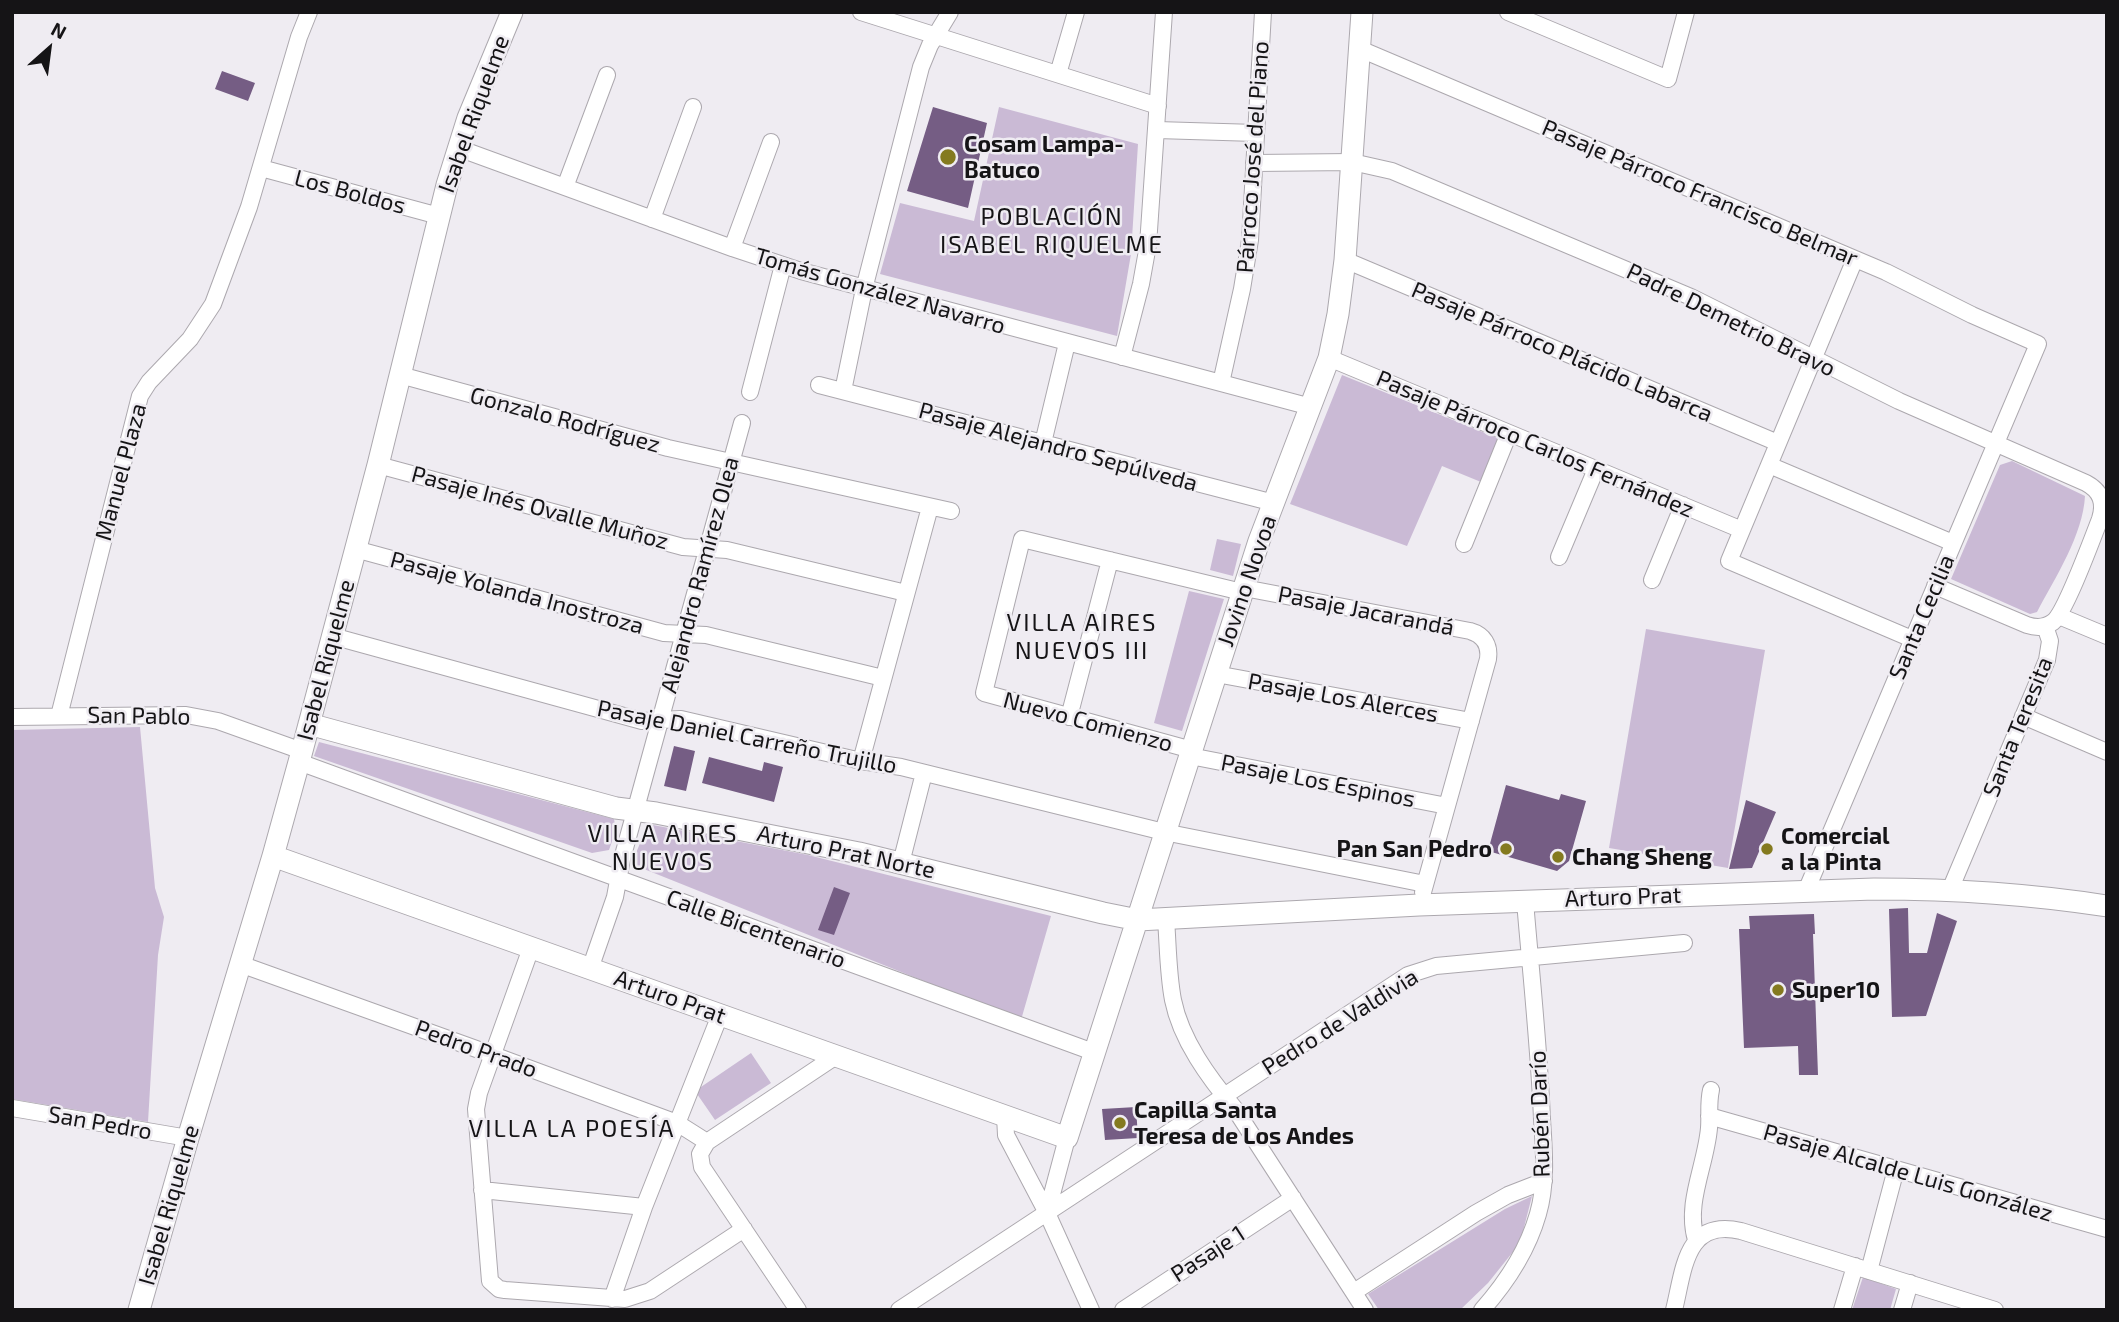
<!DOCTYPE html>
<meta charset="utf-8">
<style>
body{margin:0}
#map{position:relative;width:2119px;height:1322px;overflow:hidden;background:#efecf2;font-family:"Exo 2",sans-serif}
canvas{display:block}
.frame{position:absolute;inset:0;border:14px solid #151416;pointer-events:none}
.north{position:absolute;left:14px;top:14px;width:70px;height:70px;-webkit-text-stroke:5px #efecf2;paint-order:stroke;rotate:28deg;font-size:19px;font-weight:700;line-height:28px;text-align:center;color:#151416}
.north::after{content:'';display:block;margin:auto;width:24px;height:32px;background:#151416;clip-path:polygon(50% 0,100% 100%,50% 72%,0 100%)}
</style>
<div id="map">
<canvas width="2119" height="1322"></canvas>
<div class="frame"></div>
<div class="north">N</div>
</div>
<script>
const context = document.querySelector('canvas').getContext('2d');
context.lineJoin = 'round';
function fillPath(path, color) { context.fillStyle = color; context.fill(path, 'evenodd'); }
function stroke(path, color, width, dash) { context.strokeStyle = color; context.lineWidth = width; context.lineCap = dash ? 'butt' : 'round'; context.setLineDash(dash || []); context.stroke(path); }
function drawText(font, color, halo, rows, align = 'center') {
  context.font = font + ' "Exo 2",sans-serif'; context.lineWidth = 5; context.setLineDash([]); context.textBaseline = 'middle'; context.strokeStyle = halo; context.fillStyle = color; for (const [text, x, y, turn = 0] of rows) {
    context.save(); context.translate(x, y); context.rotate((+turn || 0) * Math.PI / 180); context.textAlign = isNaN(turn) ? turn : align; if (halo) context.strokeText(text, 0, 0); context.fillText(text, 0, 0); context.restore();
  }
}
fillPath(new Path2D(`
 M999,107L1138,144L1131,254L1117,336L880,274L900,203L974,221Z
 M1342,375L1500,439L1481,482L1442,466L1407,546L1290,504Z
 M2012,461L2085,496C2083,535 2055,578 2037,612L2030,614L1951,579L2000,465Z
 M1217,539L1241,544L1233,576L1210,570Z
 M1189,591L1224,599L1182,731L1154,723Z
 M1646,629L1765,650L1728,868L1609,848Z
 M140,727L155,888L164,917L158,955L148,1122L12,1099V730Z
 M319,742L614,819L616,830L609,850L592,853L314,756Z
 M648,824L808,855L1051,916L1021,1020L634,865L636,853Z
 M751,1053L771,1083L715,1120L695,1091Z
 M1532,1196L1520,1243L1488,1283L1460,1310H1379L1368,1294L1505,1209Z
 M1863,1277L1896,1289L1890,1310H1852Z`), '#cabad5');
fillPath(new Path2D(`
 M222,71L255,83L248,101L215,89Z
 M933,107L987,123L968,208L907,191Z
 M674,746L695,751L686,791L664,786Z
 M709,757L762,771L764,762L783,767L774,802L702,783Z
 M1506,785L1559,800L1561,794L1586,801L1569,861L1557,871L1488,851Z
 M1746,800L1776,812L1752,868L1729,869Z
 M834,887L850,893L834,935L818,930Z
 M1908,908L1909,953H1927L1937,913L1957,921L1926,1016L1892,1017L1889,909Z
 M1814,914L1815,934H1813L1818,1075H1799L1798,1046L1744,1048L1739,929H1750L1749,916Z
 M1136,1107L1138,1138L1105,1140L1102,1109Z`), '#755d84');
const street = new Path2D(`
 M861,12L1158,106
 M1508,12L1668,79L1686,12
 M1360,49L1886,272L1972,315L2038,344L1806,891
 M1058,74L1076,12
 M1157,130L1256,133
 M458,148L732,248L801,271L1311,407
 M1254,163L1352,162L1392,171L1691,297L1899,401L2086,483C2101,491 2105,503 2100,519C2093,537 2065,613 2053,622C2045,628 2036,628 2027,625L1935,586
 M261,168L439,216
 M565,187L607,75
 M652,219L693,107
 M732,248L771,142
 M1855,259L1729,561L1912,639
 M1345,260L1778,443
 M1122,357L1141,284L1148,245L1164,12
 M1329,358L1742,530
 M400,375L668,448L951,511
 M1221,383L1242,289L1250,240L1263,12
 M819,385L1274,503
 M843,391L864,289L921,67L930,45L950,12
 M750,392L783,265
 M1043,443L1067,343
 M378,465L683,547L727,550L906,593
 M1769,465L1953,543
 M1464,544L1509,433
 M355,549L664,633L706,635L883,678
 M1559,557L1596,469
 M1652,580L1683,505
 M1244,588L1470,631C1484,635 1490,645 1488,659L1423,892
 M2059,616L2107,636
 M332,636L642,721L681,719L861,761L901,767L1164,832L1425,884
 M1216,674L1471,721
 M59,716L140,396L149,382L190,339L213,304L249,207L299,37L309,12
 M2023,716L2107,752
 M12,717L186,715L218,721L302,751
 M1069,717L1110,560
 M1192,750L984,693L1022,539L1242,592
 M1190,756L1447,806
 M861,761L930,507
 M299,762L1096,1053
 M901,863L924,773
 M1950,890L2047,660L2050,641L2045,626
 M1166,919C1168,946 1168,974 1173,1000C1181,1040 1209,1078 1235,1109L1365,1310
 M531,948L479,1093L476,1109L490,1281L499,1289L505,1290L625,1299L650,1291L744,1229
 M240,964L493,1055L677,1123L707,1142
 M590,969L615,897L622,859L742,423
 M12,1108L188,1138
 M1005,1116L1006,1135L1047,1213L1091,1310
 M1709,1116L2107,1229
 M482,1190L644,1207
 M1047,1213L1067,1138
 M1696,1240C1685,1203 1706,1165 1709,1128C1710,1115 1708,1103 1711,1090
 M1869,1271L1896,1169
 M1354,1292L1476,1213L1508,1195L1544,1181
 M612,1299L644,1207L720,1015
 M798,1310L702,1167L700,1154L707,1142L836,1056
 M899,1310L1408,975L1436,966L1684,943
 M1123,1310L1293,1198
 M1482,1310C1506,1283 1528,1249 1538,1214C1547,1183 1544,1150 1542,1119C1539,1046 1531,974 1525,901
 M1674,1310C1684,1270 1685,1218 1741,1231L1995,1310
 M1842,1310L1855,1266
 M1902,1310L1910,1283`);
const secondary = new Path2D(`
 M309,724L616,808L656,813L859,853L1103,913L1138,920L1419,905L1874,889C1952,889 2030,894 2107,906
 M273,856L1067,1138L1259,541L1329,358L1338,314L1345,260L1362,12
 M139,1310L188,1138L273,856L299,762L378,465L447,185L468,118L512,12`);
stroke(street, '#aca8ae', 18);
stroke(secondary, '#aca8ae', 23);
stroke(street, '#fff', 16);
stroke(secondary, '#fff', 21);
for (const [x, y, r, color] of [
 [948,157,9,"#847a1f"],
 [1506,849,7,"#847a1f"],
 [1767,849,7,"#847a1f"],
 [1558,857,7,"#847a1f"],
 [1778,990,7,"#847a1f"],
 [1120,1123,7,"#847a1f"]
]) { const dot = new Path2D(); dot.arc(x, y, r, 0, 2 * Math.PI); context.fillStyle = color; context.fill(dot); stroke(dot, '#efecf2', 2.5); }
drawText('23px', '#151416', '#efecf2', [
 ["Isabel Riquelme",474,114,-70],
 ["Párroco José del Piano",1253,157,-86],
 ["Los Boldos",350,192,15],
 ["Pasaje Párroco Francisco Belmar",1700,193,23],
 ["Tomás González Navarro",880,291,16],
 ["Padre Demetrio Bravo",1731,320,26],
 ["Pasaje Párroco Plácido Labarca",1562,352,23],
 ["Gonzalo Rodríguez",565,420,15],
 ["Pasaje Párroco Carlos Fernández",1535,444,23],
 ["Pasaje Alejandro Sepúlveda",1058,447,15],
 ["Manuel Plaza",121,472,-75],
 ["Pasaje Inés Ovalle Muñoz",540,508,15],
 ["Alejandro Ramírez Olea",700,575,-75],
 ["Jovino Novoa",1247,581,-71],
 ["Pasaje Yolanda Inostroza",517,593,15],
 ["Pasaje Jacarandá",1366,611,11],
 ["Santa Cecilia",1922,617,-67],
 ["Isabel Riquelme",326,660,-75],
 ["Pasaje Los Alerces",1343,698,10],
 ["San Pablo",139,716,1],
 ["Nuevo Comienzo",1088,722,15],
 ["Santa Teresita",2018,727,-68],
 ["Pasaje Daniel Carreño Trujillo",747,737,11],
 ["Pasaje Los Espinos",1318,781,11],
 ["Arturo Prat Norte",846,852,12],
 ["Arturo Prat",1623,897,-2],
 ["Calle Bicentenario",756,929,20],
 ["Arturo Prat",670,997,20],
 ["Pedro de Valdivia",1340,1022,-32],
 ["Pedro Prado",476,1049,20],
 ["Rubén Darío",1540,1114,-92],
 ["San Pedro",100,1123,10],
 ["Pasaje Alcalde Luis González",1908,1173,16],
 ["Isabel Riquelme",169,1205,-74],
 ["Pasaje 1",1208,1254,-33]
]);
drawText('bold 23px', '#151416', '#efecf2', [
 ["Cosam Lampa-",964,144],
 ["Batuco",964,170],
 ["Comercial",1781,836],
 ["a la Pinta",1781,862],
 ["Pan San Pedro",1492,849,"right"],
 ["Chang Sheng",1572,857],
 ["Super10",1792,990],
 ["Capilla Santa",1134,1110],
 ["Teresa de Los Andes",1134,1136]
], 'left');
context.letterSpacing = '2px';
drawText('24px', '#151416', '#efecf2', [
 ["POBLACIÓN",1052,217],
 ["ISABEL RIQUELME",1052,245],
 ["VILLA AIRES",1082,623],
 ["NUEVOS III",1082,651],
 ["VILLA AIRES",663,834],
 ["NUEVOS",663,862],
 ["VILLA LA POESÍA",572,1129]
]);
context.letterSpacing = '0px';
</script>
